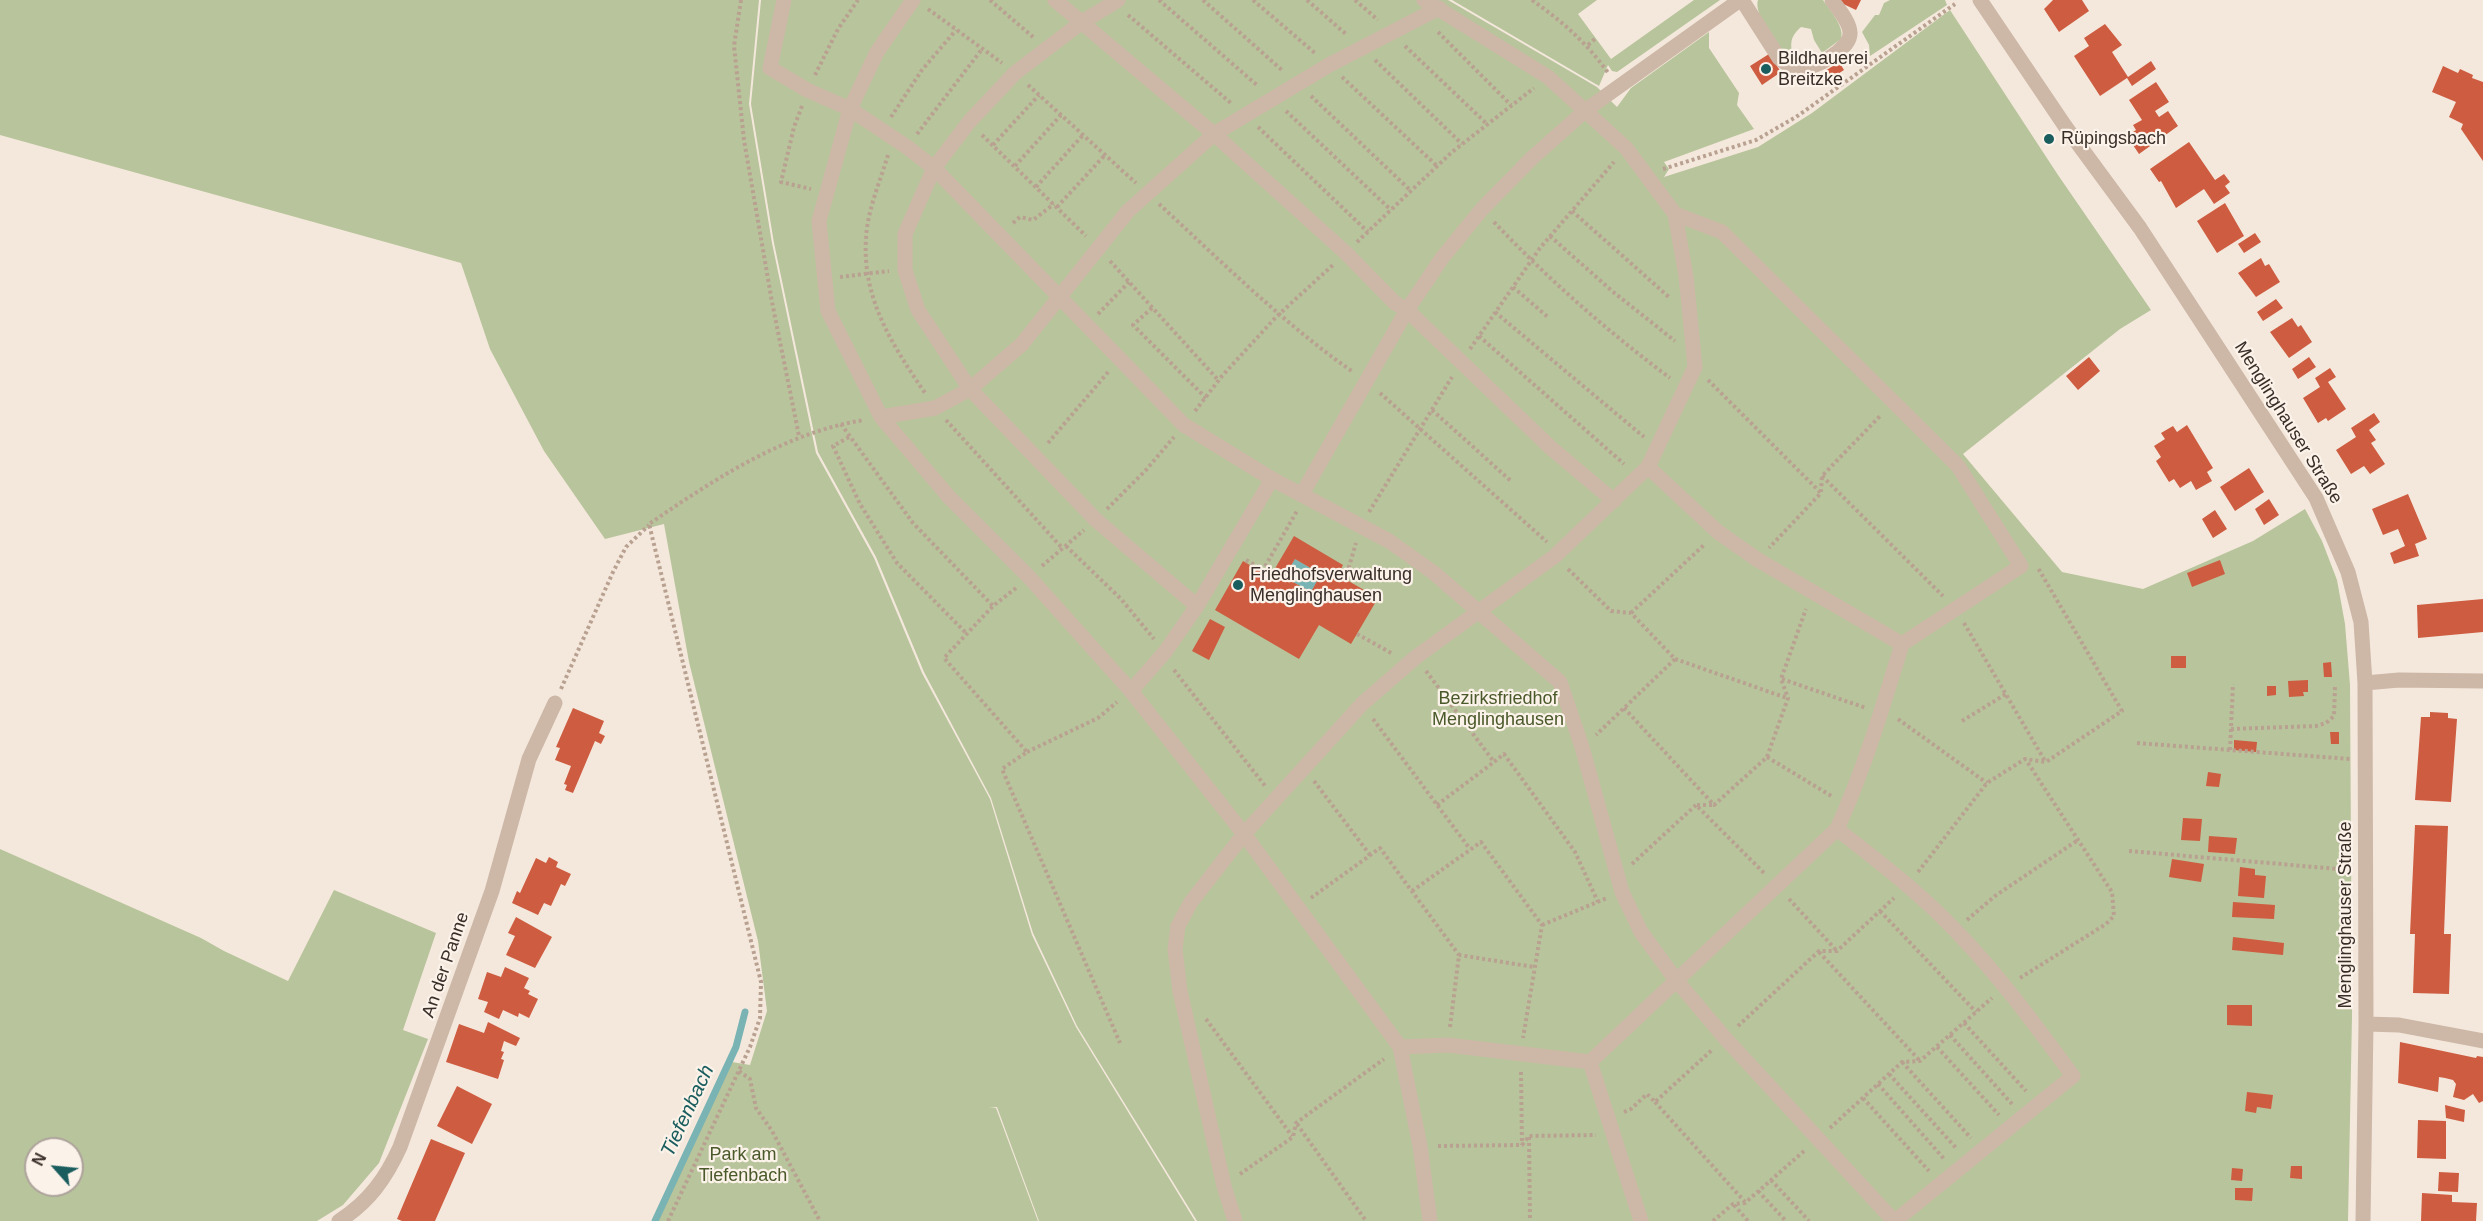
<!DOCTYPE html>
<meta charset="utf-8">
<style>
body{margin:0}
#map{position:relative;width:2483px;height:1221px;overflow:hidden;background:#f4e8dc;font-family:Arial,sans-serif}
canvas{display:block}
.north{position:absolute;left:24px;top:1137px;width:60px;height:60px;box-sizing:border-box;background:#fbf2e9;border:2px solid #ada39c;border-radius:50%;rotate:297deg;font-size:16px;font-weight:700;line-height:24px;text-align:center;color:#392d28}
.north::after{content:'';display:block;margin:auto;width:21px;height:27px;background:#1a5d5e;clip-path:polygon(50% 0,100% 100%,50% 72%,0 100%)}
</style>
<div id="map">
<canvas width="2483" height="1221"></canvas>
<div class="north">N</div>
</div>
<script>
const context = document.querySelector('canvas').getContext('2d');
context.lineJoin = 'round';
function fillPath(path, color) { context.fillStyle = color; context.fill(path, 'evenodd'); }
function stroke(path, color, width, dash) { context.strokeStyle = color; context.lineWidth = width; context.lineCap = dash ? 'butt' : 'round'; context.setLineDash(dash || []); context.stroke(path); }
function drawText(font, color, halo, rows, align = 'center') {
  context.font = font + ' Arial,sans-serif'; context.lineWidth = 4.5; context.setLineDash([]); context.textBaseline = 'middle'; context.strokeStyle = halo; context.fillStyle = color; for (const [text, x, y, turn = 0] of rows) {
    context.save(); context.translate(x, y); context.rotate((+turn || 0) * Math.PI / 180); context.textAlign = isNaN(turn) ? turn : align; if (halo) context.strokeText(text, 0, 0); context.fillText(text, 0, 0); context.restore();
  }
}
fillPath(new Path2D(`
 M0,0H759L749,104L772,243L816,453L874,558L922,673L990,799L1032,935L1076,1027L1195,1221H1039L997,1107L989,1108H996L1038,1221H657L732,1062L750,1065L767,1011L758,941L689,662L664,524L605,539L544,451L490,349L461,263L0,135Z
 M761,0H1448L1597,87L1617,107L1631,88L1709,32V48L1739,93L1737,105L1754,129L1664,162L1669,169L1664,177L1758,147L1812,113L1950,10L2058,175L2151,310L2120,329L1963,454L2062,572L2143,589L2253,541L2305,509L2322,541L2337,580L2345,624L2350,685L2352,1016L2348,1221H1197L1077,1026L1033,933L991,798L924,672L876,557L818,452L774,243L751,104Z
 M1452,0H1597L1578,14L1611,59L1694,0H1720L1617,72L1612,71L1608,65L1599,86Z
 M1758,0H1823C1830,10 1845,27 1841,39L1822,53L1814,40L1811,29L1801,27C1790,37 1790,43 1793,57L1790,59C1778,53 1753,13 1758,0Z
 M1890,0H1945L1947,5L1870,56L1869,45L1862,32L1875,15H1879L1884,3Z
 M0,849L201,938L224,951L288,981L334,890L436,933L403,1030L428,1039L379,1163L343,1205L317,1221H0ZM36,1149H72V1185H36Z`), '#b8c49b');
fillPath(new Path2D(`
 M1295,559L1321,574L1311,592L1284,577Z`), '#79b3b3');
stroke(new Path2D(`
 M655,1221L736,1047L745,1012`), '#79b3b3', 7);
fillPath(new Path2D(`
 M1835,0H1861L1856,10Z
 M2053,0H2082L2089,11L2059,32L2044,9Z
 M2105,24L2122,45L2112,52L2128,77L2151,61L2156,69L2132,86L2127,78L2100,96L2074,56L2089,46L2084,38Z
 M1769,54L1781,72L1762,85L1750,66Z
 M1839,62L1844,70L1830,79L1825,71Z
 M2443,66L2458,73L2460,69L2473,75L2472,78L2483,82V161L2461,129L2463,124L2449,117L2456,102L2432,92Z
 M2156,82L2169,102L2155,111L2159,117L2168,111L2178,126L2139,154L2127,136L2136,130L2133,125L2142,120L2129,100Z
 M2189,142L2215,180L2224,174L2230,182L2225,186L2230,193L2214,204L2204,189L2176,208L2161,181L2159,182L2150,169Z
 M2225,203L2244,236L2217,253L2197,221Z
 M2255,233L2261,242L2244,253L2238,244Z
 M2261,258L2265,266L2269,264L2280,282L2256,297L2238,273Z
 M2276,299L2283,308L2263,321L2257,312Z
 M2292,318L2298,327L2301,325L2312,342L2289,358L2270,332Z
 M2089,357L2100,371L2078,390L2066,376Z
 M2309,357L2316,367L2298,379L2292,369Z
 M2330,368L2336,377L2328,382L2346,409L2328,421L2326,418L2318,423L2303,398L2320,387L2315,378Z
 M2374,413L2380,422L2369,430L2376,440L2371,443L2385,464L2370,474L2364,466L2351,474L2336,450L2356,437L2351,428Z
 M2187,425L2213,468L2207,472L2212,481L2196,490L2191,481L2180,488L2174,479L2169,482L2156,461L2161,457L2154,446L2165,439L2161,433L2173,426L2177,432Z
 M2249,468L2264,492L2235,511L2220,487Z
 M2408,494L2427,539L2415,544L2419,556L2394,564L2390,553L2405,546L2398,529L2383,535L2372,509Z
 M2269,499L2279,515L2264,525L2255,509Z
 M2215,510L2227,529L2213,538L2202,519Z
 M1294,536L1343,565L1338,575L1378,598L1351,644L1319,625L1299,659L1215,610L1243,561L1270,577ZM1295,559L1321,574L1311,592L1284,577Z
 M2220,560L2225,574L2192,587L2187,573Z
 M2483,599V632L2418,638L2417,605Z
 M1210,619L1225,627L1209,660L1192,651Z
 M2171,656H2186V668H2171Z
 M2331,662L2332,677H2324L2323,663Z
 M2308,680V692H2303L2304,696L2289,697L2288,681Z
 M2267,686H2276V695L2267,696Z
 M573,708L604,721L599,733L605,736L601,744L595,741L573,793L565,790L567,785L564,784L571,766L555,760L560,748L556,747Z
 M2430,712L2448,713V718L2457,719L2451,802L2415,800L2421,717H2430Z
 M2330,732H2339V744H2331Z
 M2234,740L2257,742L2256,752L2234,750Z
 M2208,772L2221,774L2219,787L2206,786Z
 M2183,818L2202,819L2200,841L2181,840Z
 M2415,825L2448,826L2444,934H2451L2449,994L2413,993L2415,934H2410Z
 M2209,836L2237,838L2235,854L2208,852Z
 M549,857L558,862L556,867L571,874L565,886L561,884L551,906L544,903L538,915L512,903L517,891L520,893L536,858L546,863Z
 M2172,859L2204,864L2201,882L2169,877Z
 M2240,867L2255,869V875L2266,876L2264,898L2238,896Z
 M2233,902L2275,905L2274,919L2232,917Z
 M516,917L552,937L535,968L506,955L515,936L508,933Z
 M2233,937L2284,943L2283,955L2232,950Z
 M505,967L529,978L524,988L530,991L528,994L538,999L529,1018L519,1013L518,1017L503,1010L499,1019L484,1012L488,1002L478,999L487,972L501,977Z
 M2227,1005H2252V1026L2227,1025Z
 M488,1022L520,1038L516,1046L504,1041L501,1051L504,1052L501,1059L504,1060L498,1079L446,1062L459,1024L484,1033Z
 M2400,1042L2476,1058L2477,1056L2483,1057V1101L2479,1103L2473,1094L2464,1100L2453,1097L2456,1084L2453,1080L2445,1078L2439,1077L2438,1092L2398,1083Z
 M457,1086L492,1104L472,1144L437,1126Z
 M2247,1092L2273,1095L2271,1109L2257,1107L2256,1113L2245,1111Z
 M2445,1105L2465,1110L2464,1122L2446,1118Z
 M2418,1120L2446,1121V1159L2417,1158Z
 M431,1139L465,1153L435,1221H402L397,1219Z
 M2291,1166H2302V1179L2290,1178Z
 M2232,1168L2243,1169L2242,1181L2231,1180Z
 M2439,1172L2459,1173L2458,1192L2438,1191Z
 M2235,1188H2253L2252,1201L2235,1200Z
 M2422,1193L2452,1195V1202L2477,1203L2476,1221H2421Z`), '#ce5c40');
stroke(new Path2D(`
 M741,0L734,46L744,140L772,302L799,436
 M990,0L1033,37
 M1159,0L1258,86
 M1203,0L1283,71
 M1253,0L1316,54
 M1307,0L1347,35
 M1355,0L1378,20
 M1532,0C1564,23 1586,42 1609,74
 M928,9L1002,63
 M1128,15L1232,104
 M1438,32L1511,105
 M1588,45L1596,38
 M1405,46L1487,124
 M1375,60L1462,144
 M815,75L838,29L858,0
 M1342,77L1437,166
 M1028,85L1136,183
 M1311,96L1411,191
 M802,106L794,127L781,182L811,189
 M1286,111L1391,210
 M891,117L922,70L956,30
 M1258,127L1368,232
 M917,134L982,49
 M982,135L1086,236
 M993,145L1039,95
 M888,155C880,182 867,211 866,239C862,299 893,346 925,393
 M1015,166L1061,115
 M1663,169L1756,140L1796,117L1955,4
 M1036,187L1083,135
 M1159,204C1222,262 1283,323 1353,372
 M1057,207L1105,155
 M1572,211L1670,298
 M1494,222C1548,279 1607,331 1670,378
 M1013,223L1020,217L1033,220L1054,204
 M1550,236L1612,291L1675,341
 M1357,242L1452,152L1534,88
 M1110,261L1219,381
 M840,277L889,271
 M1513,287L1549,318
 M1152,308L1133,325L1206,398
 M1495,312L1644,437
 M1098,314L1129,282
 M1479,336L1624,464
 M1470,349L1540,248L1614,162
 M1708,380L1821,493L1769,548
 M1380,393L1547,542
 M1432,410L1511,481
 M1195,411L1222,376L1276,317L1334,264
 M946,420L1063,549
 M841,424L913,523L993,606
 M849,437L833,446L860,504L897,563L966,633
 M1048,443L1109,371
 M1822,476L1943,596
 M1821,492L1822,476L1881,415
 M1107,509L1146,470L1174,437
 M1369,512L1452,377
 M1066,546L1121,599L1154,639
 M1246,560L1263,570L1297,511
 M1042,566L1084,530
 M1568,569L1611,611L1631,613L1675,659L1596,735
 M1341,577L1348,570L1356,543
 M1016,588L993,606L944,658L1027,752L1002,769L1120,1043
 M1631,613L1705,544
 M1964,623L2045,761
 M1357,634L1393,654
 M1675,659L1787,698
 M1174,670L1266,787
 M1426,671L1494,762L1504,754L1575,852L1598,902
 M1782,679L1866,708
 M561,689L613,572L626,547L649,525
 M1624,708L1714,805L1767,757L1788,698L1781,679L1806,609
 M1373,719L1470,849
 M1898,719L1987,783
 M1962,721L2006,694
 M2231,729L2316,726L2326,723L2334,716L2335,687
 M2137,743L2350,759
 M2230,750L2233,684
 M1027,752L1098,718L1117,702
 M1767,757L1833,797
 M1314,781L1370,855
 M1437,805L1494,762
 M1697,805H1714
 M2129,851L2350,870
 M1632,864L1696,805L1765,874
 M1918,872L1987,783L2025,759L2046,762L2122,711L2038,568
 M1412,891L1481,842L1542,925L1523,1038
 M1311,898L1380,848L1459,955
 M1789,899L1836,950
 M1880,911L1976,1012
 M1967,920L1995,896L2078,840
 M1542,925L1607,898
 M1819,952L1920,1061
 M2020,978L2106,924L2114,916L2112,892L2026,760
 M1206,1019L1292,1136
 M1964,1023L2026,1091
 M1738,1026L1819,951H1837L1894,898
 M1450,1027L1459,955L1534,967
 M1950,1035L2012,1104
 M1937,1047L1999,1115
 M1902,1062L1971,1138
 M739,1071L750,1079L756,1108L772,1131L820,1221
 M1521,1072L1522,1145
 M1889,1074L1957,1149
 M1878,1084L1945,1160
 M1863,1098L1929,1171
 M1655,1102L1745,1202
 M1624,1112L1631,1109L1647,1094L1655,1102L1713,1049
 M1297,1124L1366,1221
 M1830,1128L1902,1062L1920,1061L1992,998
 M1529,1137L1530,1221
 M1438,1146L1522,1145L1529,1136L1596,1135
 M1240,1174L1293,1137L1296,1123L1384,1059
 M1771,1180L1809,1221
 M1758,1191L1786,1221
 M1734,1205L1748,1221
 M668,1221L750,1047L760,1018L761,982L649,524C715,479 784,433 864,420
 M1713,1221L1733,1204L1745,1203L1804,1151`), '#b9a191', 4, [3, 3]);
stroke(new Path2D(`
 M784,0L770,68L807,90L850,109L907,147L934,168L1184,425L1272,479L1389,541L1434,573L1560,682L1582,747L1622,892L1641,932L1676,980L1725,1038L1894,1221
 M913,0L877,52L850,109L819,221L828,311L881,417L949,497L1029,577L1131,691L1244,834L1400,1047L1420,1146L1430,1221
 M1055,0L1214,134L1346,253L1395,303L1407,310L1551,448L1614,501
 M1118,0L1082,22L1015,73L969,122L934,168L905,234V270L918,310L970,389L1096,520L1197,606
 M1742,0L1779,58C1785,63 1791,68 1799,69C1813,70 1851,49 1850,33C1850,22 1838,9 1832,0
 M1980,0L2065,126L2140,228L2316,498L2348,572L2361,622L2365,683L2366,1024L2363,1221
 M881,417L935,408L970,389L1022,344L1128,211L1214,134L1329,65L1439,8
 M1648,467L1718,532L1758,560L1902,644
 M1302,494L1407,310L1442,258L1482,209L1532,158L1586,110L1740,0
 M2365,683L2399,680L2483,681
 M1131,691L1165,652L1197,606L1272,479
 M1837,829C1878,861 1919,892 1955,930C1999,975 2036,1026 2073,1076L1895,1221
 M2366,1024L2399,1025L2483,1041
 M1400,1047L1448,1045L1590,1062L1837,829C1864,770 1883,706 1902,644L2021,566L1958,466L1722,232L1675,214
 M1590,1062L1641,1221
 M339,1221C369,1202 386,1178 400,1147L492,891L529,759L555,703
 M1235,1221L1224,1186L1180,991L1175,949L1178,926L1191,902L1244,834L1362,704L1416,657L1555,556L1648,467L1695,367L1686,276L1675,214L1626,148L1548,77L1424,0`), '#cdb7a7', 15);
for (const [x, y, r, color] of [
 [1766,69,6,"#1a5d5e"],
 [2049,139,6,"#1a5d5e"],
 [1238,585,6,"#1a5d5e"]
]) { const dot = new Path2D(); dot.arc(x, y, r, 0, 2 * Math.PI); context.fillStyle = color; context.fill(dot); stroke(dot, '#fbf2e9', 2); }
drawText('18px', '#392d28', '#fbf2e9', [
 ["Bildhauerei",1778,59],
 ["Breitzke",1778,80],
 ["Rüpingsbach",2061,139],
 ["Friedhofsverwaltung",1250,575],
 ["Menglinghausen",1250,596]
], 'left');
drawText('18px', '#392d28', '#fbf2e9', [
 ["Menglinghauser Straße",2288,423,58],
 ["Menglinghauser Straße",2346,915,-90],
 ["An der Panne",446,965,-71]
]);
drawText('18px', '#4a592a', '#fbf2e9', [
 ["Bezirksfriedhof",1498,699],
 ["Menglinghausen",1498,720],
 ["Park am",743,1155],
 ["Tiefenbach",743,1176]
]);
drawText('italic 20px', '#1a5d5e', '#fbf2e9', [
 ["Tiefenbach",688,1111,-65]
]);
</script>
